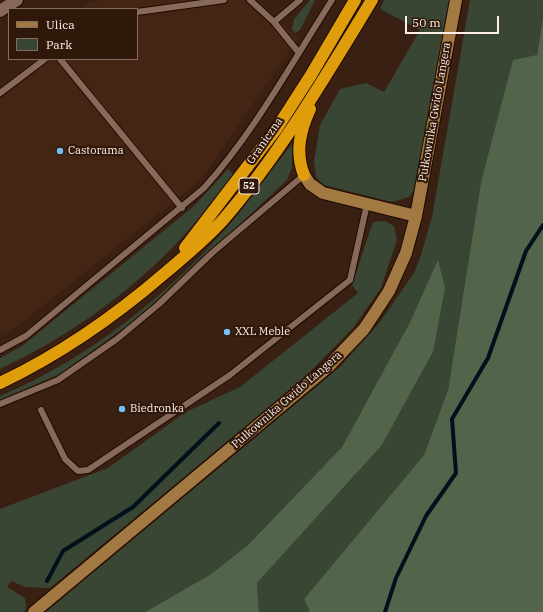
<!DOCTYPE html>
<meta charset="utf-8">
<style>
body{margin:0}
#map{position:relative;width:543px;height:612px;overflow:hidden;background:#392013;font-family:"IBM Plex Serif",serif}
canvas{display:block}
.legend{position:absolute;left:8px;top:8px;width:130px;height:52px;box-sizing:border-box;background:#2f1709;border:1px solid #816d62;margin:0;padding:5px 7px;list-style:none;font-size:12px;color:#fdefe8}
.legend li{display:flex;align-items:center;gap:8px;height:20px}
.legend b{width:20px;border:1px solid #816d62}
.scale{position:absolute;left:405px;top:16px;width:94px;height:18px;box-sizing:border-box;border:2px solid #fdefe8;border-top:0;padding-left:5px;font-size:12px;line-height:14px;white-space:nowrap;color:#fdefe8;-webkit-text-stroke:3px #2f1709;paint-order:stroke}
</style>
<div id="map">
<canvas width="543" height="612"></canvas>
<ul class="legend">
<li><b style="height:5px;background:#a27942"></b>Ulica</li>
<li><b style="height:11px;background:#384633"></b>Park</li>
</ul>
<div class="scale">50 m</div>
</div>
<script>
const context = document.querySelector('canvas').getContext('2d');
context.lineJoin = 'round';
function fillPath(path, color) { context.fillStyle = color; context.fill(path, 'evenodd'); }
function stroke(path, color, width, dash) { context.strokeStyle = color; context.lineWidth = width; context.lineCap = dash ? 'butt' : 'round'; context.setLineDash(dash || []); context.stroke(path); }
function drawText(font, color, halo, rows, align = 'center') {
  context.font = font + ' "IBM Plex Serif",serif'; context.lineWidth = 4; context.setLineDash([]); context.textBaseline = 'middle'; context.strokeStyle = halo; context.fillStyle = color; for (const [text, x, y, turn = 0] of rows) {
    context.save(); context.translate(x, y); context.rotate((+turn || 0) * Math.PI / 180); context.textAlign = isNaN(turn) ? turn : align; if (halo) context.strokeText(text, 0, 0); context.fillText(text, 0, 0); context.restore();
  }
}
fillPath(new Path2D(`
 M104,0H258L298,38L202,179L14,329L0,335V87L35,59H137V9H82L91,2Z`), '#442513');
fillPath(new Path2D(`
 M310,0H315L300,30L295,33L292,29L294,19Z
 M384,0H450L416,187L409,197L392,202L324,185L316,177L314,161L320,125L340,89L366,83L384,92L420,30L380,9Z
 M470,0H543V17L537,55L481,182L448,390L424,455L304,599L310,612H259L257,583L382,445L433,352L438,261L410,322L342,447L248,545L211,574L145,612H46L340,367L380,322L414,273L420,258L432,217Z
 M292,144V168L287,180L184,277L131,323L60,374L0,400V396C88,359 167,296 229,225C251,200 270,171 292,144Z
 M228,169L233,174C212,201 192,229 167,253C119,301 61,340 0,369V358L22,346L194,206Z
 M385,221L394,226L397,240L381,288L353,328L305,377L50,588L25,587L11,581L7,587L25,598L26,609L23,612H0V509L108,468L186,412L240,387L358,293L352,285L373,222Z`), '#384633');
fillPath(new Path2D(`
 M543,17V612H310L304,599L424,455L448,390L481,182L513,60L537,55Z
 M438,260L445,288L433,352L382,445L257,583L259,612H145L211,574L248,545L342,447L410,322Z`), '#52654a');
stroke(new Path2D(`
 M47,581L63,551L133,507L219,423
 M385,612L396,578L426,516L456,473L452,419L488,358L526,251L543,225`), '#00111b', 4);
const lane = new Path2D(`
 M250,0L274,22L299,53
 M137,12L224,0
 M274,22L300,0
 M60,59L182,208
 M0,93L45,59
 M0,350L26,336L204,188C255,131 291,64 332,0
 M0,404L58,380L117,339L159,304L212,253L304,175
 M41,410L65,459L78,471L88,470L230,375L350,280L367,204`);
const street = new Path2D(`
 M0,11L17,0`);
const secondary = new Path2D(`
 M304,175L310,184L323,193L416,216
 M34,612L328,367L364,329L376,311L389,291L406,253L416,216L456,0`);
const highway = new Path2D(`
 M304,175C295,152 300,131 310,109
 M185,248L277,128L311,75L355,0
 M0,383C61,354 114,317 165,273C185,256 206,239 223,220C280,154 327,74 372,0`);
stroke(lane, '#1f0901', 8);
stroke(street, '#1f0901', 14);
stroke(secondary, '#1f0901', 14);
stroke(highway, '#1f0901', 14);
stroke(lane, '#87695a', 6);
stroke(street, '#87695a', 12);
stroke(secondary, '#a27942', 12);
stroke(highway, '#e09d0b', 12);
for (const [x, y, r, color] of [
 [60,151,4,"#74c0f6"],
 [227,332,4,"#74c0f6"],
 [122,409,4,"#74c0f6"]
]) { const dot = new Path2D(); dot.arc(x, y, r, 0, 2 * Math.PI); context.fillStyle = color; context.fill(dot); stroke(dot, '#2f1709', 1.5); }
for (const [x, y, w] of [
 [249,186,20]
]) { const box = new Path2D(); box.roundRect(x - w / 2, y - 8, w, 16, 3); context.fillStyle = '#2f1709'; context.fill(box); stroke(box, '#fdefe8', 1); }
drawText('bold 10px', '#fdefe8', null, [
 ["52",249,186]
]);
drawText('11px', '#fdefe8', '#2f1709', [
 ["Pułkownika Gwido Langera",435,112,-80],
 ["Graniczna",265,141,-55],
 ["Pułkownika Gwido Langera",287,400,-41]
]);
drawText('11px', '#fdefe8', '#2f1709', [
 ["Castorama",68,151],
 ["XXL Meble",235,332],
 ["Biedronka",130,409]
], 'left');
</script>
